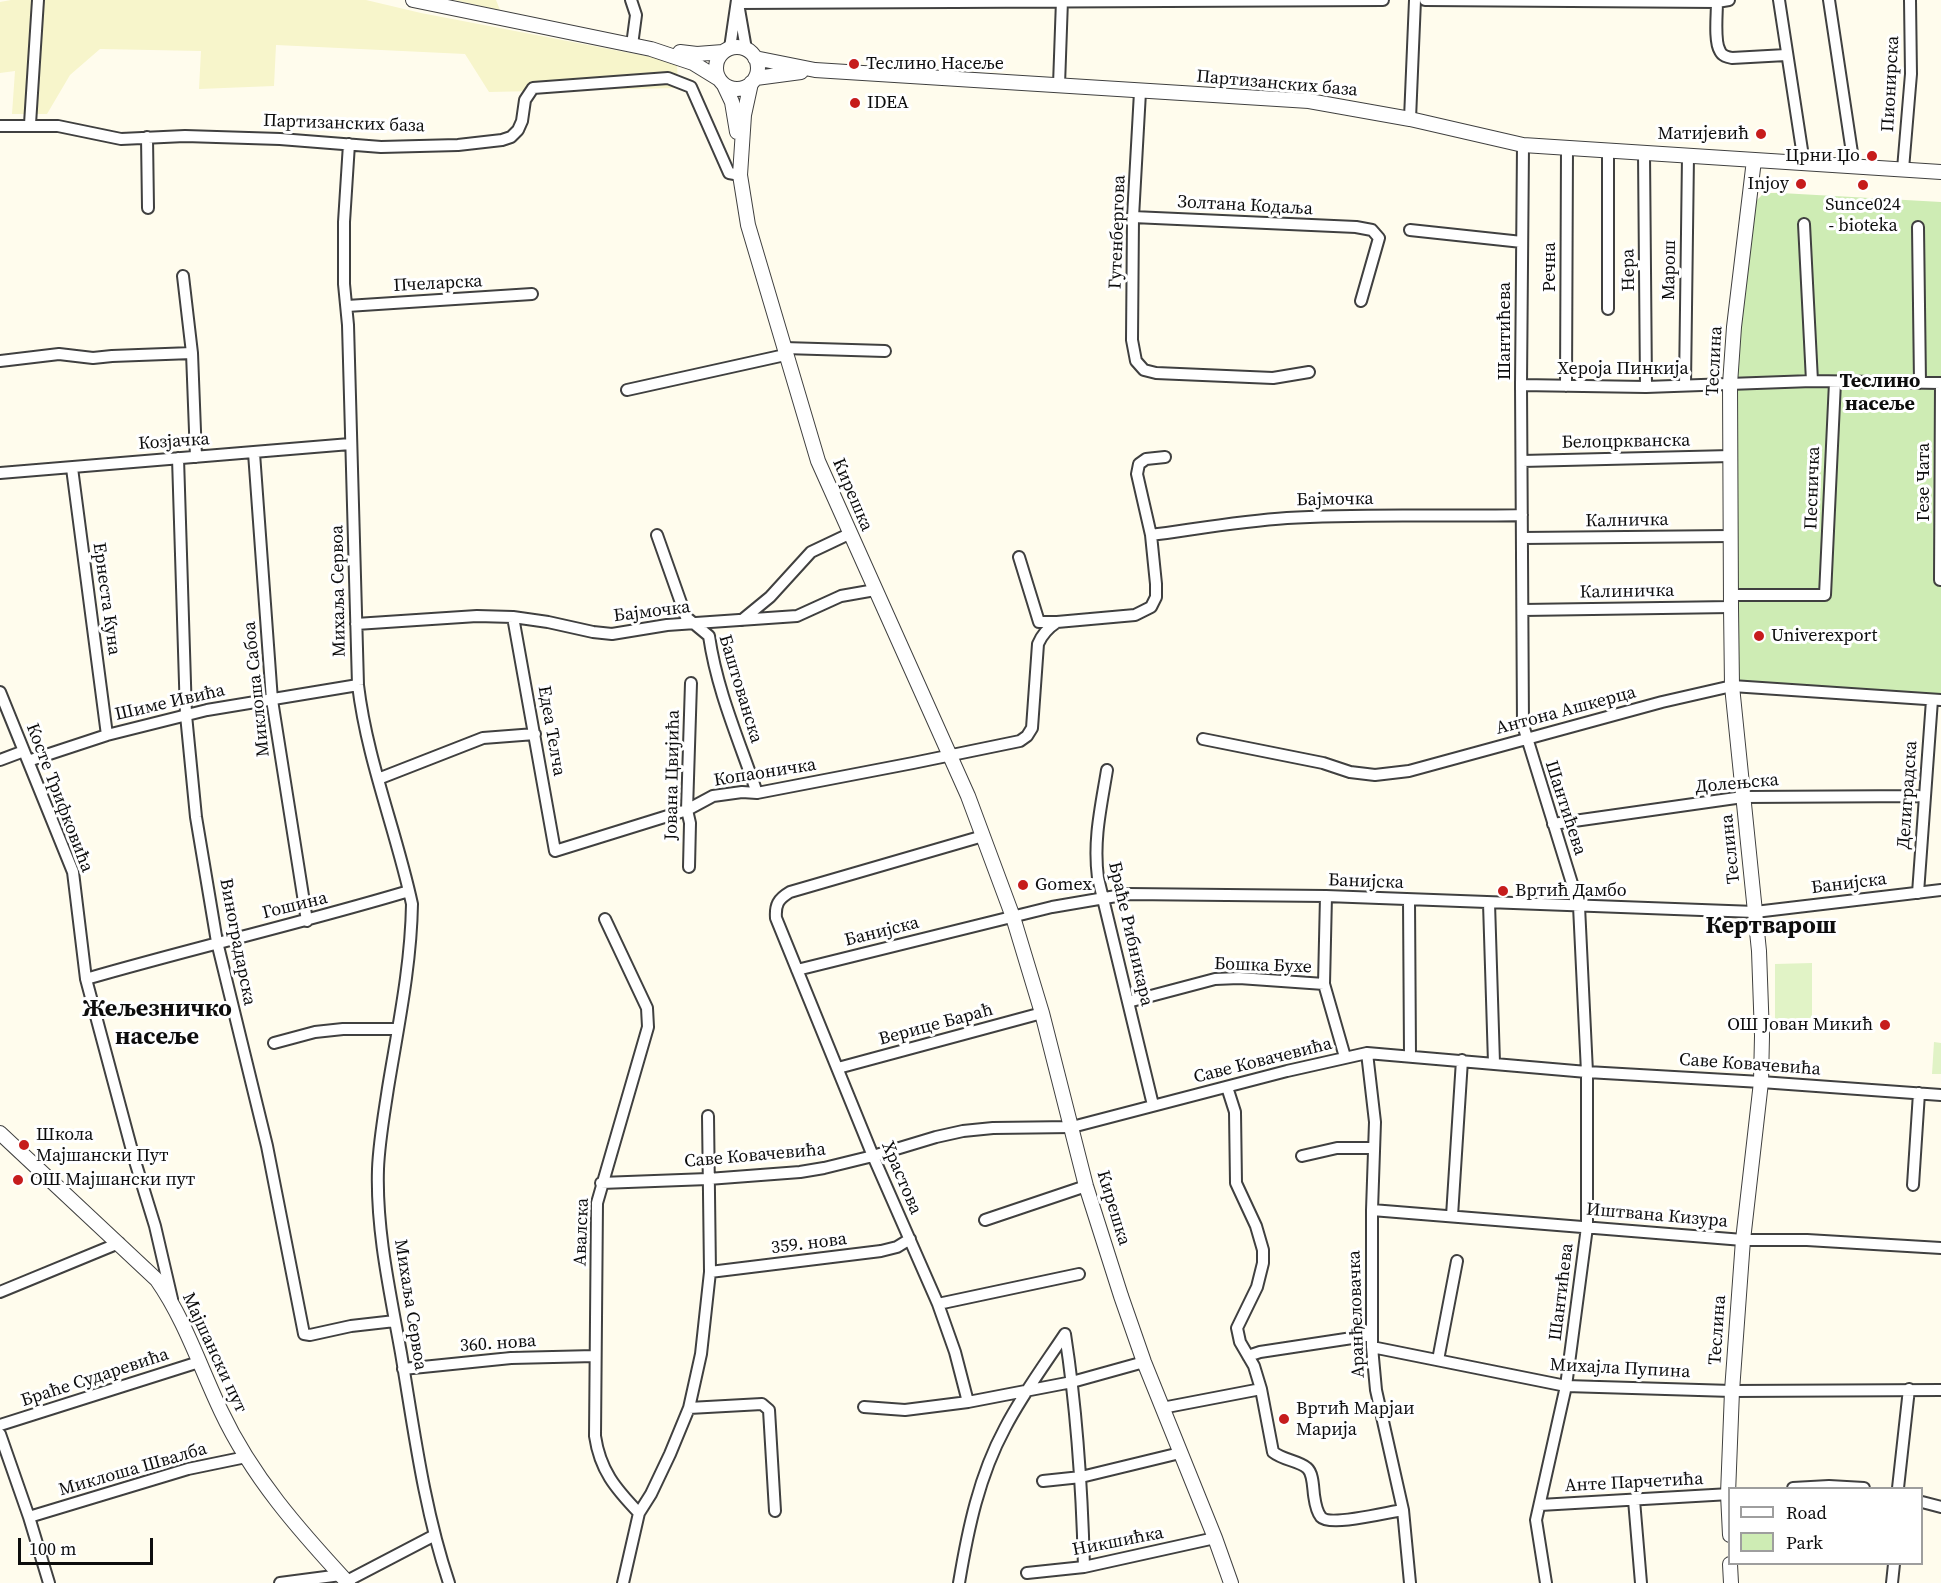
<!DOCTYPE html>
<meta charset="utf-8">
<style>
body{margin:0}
#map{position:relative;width:1941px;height:1583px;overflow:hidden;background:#fffced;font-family:"Source Serif 4",serif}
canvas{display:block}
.legend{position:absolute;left:1728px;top:1487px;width:195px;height:78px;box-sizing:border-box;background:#fff;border:2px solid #9e9e9e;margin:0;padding:8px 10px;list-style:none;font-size:18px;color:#0d0d0d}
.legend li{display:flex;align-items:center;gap:12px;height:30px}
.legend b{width:30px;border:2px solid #9e9e9e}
.scale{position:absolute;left:18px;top:1538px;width:135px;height:27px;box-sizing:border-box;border:3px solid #0d0d0d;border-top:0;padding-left:8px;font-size:18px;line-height:21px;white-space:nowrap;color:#0d0d0d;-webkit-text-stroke:4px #fff;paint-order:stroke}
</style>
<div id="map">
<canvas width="1941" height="1583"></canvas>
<ul class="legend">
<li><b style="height:8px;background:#fff"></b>Road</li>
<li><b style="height:16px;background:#ceecb4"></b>Park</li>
</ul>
<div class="scale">100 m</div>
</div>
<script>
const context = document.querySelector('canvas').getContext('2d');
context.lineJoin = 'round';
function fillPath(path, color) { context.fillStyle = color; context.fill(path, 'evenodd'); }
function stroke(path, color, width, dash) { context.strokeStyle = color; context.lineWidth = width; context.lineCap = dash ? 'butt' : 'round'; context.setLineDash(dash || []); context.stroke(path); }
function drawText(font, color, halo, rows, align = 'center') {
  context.font = font + ' "Source Serif 4",serif'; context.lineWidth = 6; context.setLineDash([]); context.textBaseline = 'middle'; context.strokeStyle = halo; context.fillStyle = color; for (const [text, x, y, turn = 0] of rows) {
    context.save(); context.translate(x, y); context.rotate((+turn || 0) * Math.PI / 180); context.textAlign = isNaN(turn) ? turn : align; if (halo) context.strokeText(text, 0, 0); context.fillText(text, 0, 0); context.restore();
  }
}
fillPath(new Path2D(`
 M11,0H366L421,13L677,62L678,88L489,92L465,54L276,45L274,86L199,89L201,51L100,49L70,75L47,114H12L15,71L0,73V2Z
 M454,0H496L500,10Z`), '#f7f5cb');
fillPath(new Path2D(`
 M1764,193H1781L1941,202V698L1734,684L1732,389L1752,205Z`), '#ceecb4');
fillPath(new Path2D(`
 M1812,963V1018L1775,1019V964Z
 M1934,1042L1941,1043V1074H1932Z`), '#e1f3c6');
const minor = new Path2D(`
 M631,0L636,15L632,45
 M1425,0L1717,2L1729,0
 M1779,0L1804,163
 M1829,0L1854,166
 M1717,2C1717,14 1714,42 1720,51C1722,56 1727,57 1732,58L1786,55
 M737,3L1383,0
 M739,9L746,49
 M730,48L737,0
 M1059,85L1062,0
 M1140,92L1133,217L1132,340L1136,361L1144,370L1156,373L1273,378L1309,372
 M1410,119L1415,0
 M30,124L38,0
 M0,126H58L121,139L185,136L280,139L381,147L458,145L502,140L511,137L518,130L522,121L525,100L533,88L668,78L691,87L729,173L740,175
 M147,137L148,208
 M349,144L344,222V284L348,325L358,685C367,760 396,830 412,904C411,966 398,1027 388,1088C384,1115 379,1142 378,1169C376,1230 390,1292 401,1353C414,1430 424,1509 449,1583
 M1523,145L1521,385L1523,725L1579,906L1587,1072V1227L1566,1386L1536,1520L1546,1583
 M1608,150V309
 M1644,153L1646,387
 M1903,169L1911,74L1910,0
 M1133,217L1356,227L1372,230L1379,238L1361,301
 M1804,224L1812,381
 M1918,227L1920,383
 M1410,230L1522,242
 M183,276L192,353L196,457
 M347,306L532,294
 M784,348L885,351
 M0,361L59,354L93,358L112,356L192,353
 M1521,385L1646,387L1812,381L1941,383
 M1685,385L1688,156
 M1566,386L1567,148
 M627,390L785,355
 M254,453L272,700L307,921
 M178,458L186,715L196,817L217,942L267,1146L304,1334L310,1335L351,1326L395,1321
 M1522,461L1731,456
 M72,468L107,735
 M0,473L350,444
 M657,535L686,617L709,636C717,691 739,740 757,793
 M1151,535C1196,529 1242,521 1287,518C1365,513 1444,517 1522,515
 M1522,538L1731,536
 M1019,557L1039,622H1057
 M1940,580L1941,383
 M1731,595H1825L1835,382
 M1523,610L1731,607
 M513,617L555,851L687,810L713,796L742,792L757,793L913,763L1020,741L1027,736L1032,728L1038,644C1042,634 1048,628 1057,622L1135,615L1151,607L1156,597V584L1151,535L1137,474L1139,464L1146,459L1165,457
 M742,620L770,597L811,552L849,534
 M356,624L477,616L513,617L548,622L593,632L612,634L667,625L797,616L841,596L875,590
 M0,692L73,872L86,979L134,1158L155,1226L172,1299
 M1203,739L1323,763L1350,772L1375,775L1409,771L1662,702L1732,686L1941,700
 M0,760L24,751
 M28,761L107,735L207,710L358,685
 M1107,770C1101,807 1093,840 1098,878L1153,1105
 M378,779L483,738L535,734
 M1553,824L1743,797L1925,796
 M689,867L690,823L687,810L691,683
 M1918,893L1932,700
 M1326,896L1324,984L1345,1057
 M1409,900L1410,1056
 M1489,903L1494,1063
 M605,919L647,1008L648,1027L597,1203L595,1436C600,1470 615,1488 639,1513
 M797,970L1052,907L1128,894L1326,896L1755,912L1941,890
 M86,979C193,948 302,923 409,891
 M1128,1002L1215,979L1239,978L1324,984
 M274,1043L315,1032L343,1029H398
 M1367,1053L1375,1122L1372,1210V1347L1376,1390L1403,1510L1410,1583
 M838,1068L1042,1013
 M1227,1087L1235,1112L1236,1183L1256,1226L1263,1250V1263L1257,1287L1237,1328L1240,1342L1254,1366L1261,1389L1273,1452C1283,1460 1299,1461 1307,1468C1313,1473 1313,1487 1314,1495C1315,1502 1316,1511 1321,1517C1330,1527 1388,1512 1403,1510
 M1302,1156L1337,1148H1374
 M601,1183L708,1179L800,1172L824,1168L873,1156L936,1137L963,1131L993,1128L1072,1127L1287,1071L1367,1053L1587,1072L1761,1082L1941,1095
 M1913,1185L1919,1093
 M1372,1210L1743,1240H1807L1941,1248
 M1452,1216L1462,1060
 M985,1220L1086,1186
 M710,1272L881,1251L897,1247L910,1239
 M0,1292L119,1243
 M938,1304L1079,1274
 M1065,1334C1077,1411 1082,1489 1084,1567
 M1372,1347L1566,1386L1732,1391L1941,1390
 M1248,1356L1260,1352L1372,1335
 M1438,1360L1457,1261
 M403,1369L511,1358L595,1356
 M968,1402L955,1352L938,1304L873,1156L776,918C775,905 778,899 790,892L983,836
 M864,1407L905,1410L968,1402L1072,1382L1144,1362
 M689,1408L762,1404L769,1410L775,1511
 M1162,1408L1261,1389
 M0,1425L199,1362
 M0,1434L29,1517L49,1583
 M1043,1481L1081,1477L1180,1453
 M1793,1488L1829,1486L1864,1488
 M1898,1488L1909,1389
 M1634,1500L1641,1583
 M1922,1502L1941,1507
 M1540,1505L1730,1494
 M29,1517L188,1469L246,1457
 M1027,1573L1084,1567L1215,1538
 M347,1581L435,1535
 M280,1583L341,1575
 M623,1583L639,1513L651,1494L670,1454L689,1408L701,1354L710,1272L708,1116
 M959,1583C968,1529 979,1476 1005,1428C1022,1395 1045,1364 1065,1334
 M1892,1583L1894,1564`);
const tertiary = new Path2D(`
 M413,0L651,49L693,63L719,79
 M716 68a21 21 0 1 1 42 0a21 21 0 1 1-42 0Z
 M680,52L697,54L723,52
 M755,58L815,70L1309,101L1410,119L1523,145L1941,172
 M756,78L801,72
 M751,83L744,115L740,175L748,225L818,461L968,796L1013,917L1042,1013L1086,1186L1121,1296L1144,1362L1215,1538L1231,1583
 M724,85L732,102L737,132
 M0,1133L157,1280C185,1320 200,1367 221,1411C252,1477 299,1530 348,1583
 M1730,1535L1728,1494L1732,1391L1743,1240L1761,1082L1762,1036L1759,951L1732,686L1731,607L1730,384L1734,327L1754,160
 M1730,1564L1731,1583`);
stroke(minor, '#404040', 14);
stroke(tertiary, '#404040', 16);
stroke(minor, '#fff', 10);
stroke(tertiary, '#fff', 14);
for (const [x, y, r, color] of [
 [854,64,6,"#c61c1c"],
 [855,103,6,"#c61c1c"],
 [1761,134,6,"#c61c1c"],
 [1872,156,6,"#c61c1c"],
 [1801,184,6,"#c61c1c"],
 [1863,185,6,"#c61c1c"],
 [1759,636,6,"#c61c1c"],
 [1023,885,6,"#c61c1c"],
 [1503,891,6,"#c61c1c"],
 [1885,1025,6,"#c61c1c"],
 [24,1145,6,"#c61c1c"],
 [18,1180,6,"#c61c1c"],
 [1284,1419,6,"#c61c1c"]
]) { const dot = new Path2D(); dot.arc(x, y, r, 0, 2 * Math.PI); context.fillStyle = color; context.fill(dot); stroke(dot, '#fff', 2); }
drawText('18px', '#0d0d0d', '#fff', [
 ["Теслино Насеље",866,64],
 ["IDEA",867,103],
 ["Матијевић",1749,134,"right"],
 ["Црни Џо",1860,156,"right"],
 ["Injoy",1789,184,"right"],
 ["Sunce024",1863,205,"center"],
 ["- bioteka",1863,226,"center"],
 ["Univerexport",1771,636],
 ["Gomex",1035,885],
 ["Вртић Дамбо",1515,891],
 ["ОШ Јован Микић",1873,1025,"right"],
 ["Школа",36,1135],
 ["Мајшански Пут",36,1156],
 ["ОШ Мајшански пут",30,1180],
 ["Вртић Марјаи",1296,1409],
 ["Марија",1296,1430]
], 'left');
drawText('18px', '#0d0d0d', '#fff', [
 ["Партизанских база",1277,84,5],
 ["Пионирска",1891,84,-87],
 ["Партизанских база",344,124,2],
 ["Золтана Кодаља",1245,206,3],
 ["Гутенбергова",1118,232,-88],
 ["Речна",1550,267,-90],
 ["Нера",1629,270,-91],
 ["Марош",1670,270,-89],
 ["Пчеларска",438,284,-3],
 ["Шантићева",1505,331,-90],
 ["Теслина",1715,361,-87],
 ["Хероја Пинкија",1623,369],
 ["Козјачка",174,442,-4],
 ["Белоцркванска",1626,442,-1],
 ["Гезе Чата",1924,482,-90],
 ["Песничка",1813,488,-88],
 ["Кирешка",852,495,67],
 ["Бајмочка",1335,500,-1],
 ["Калничка",1627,521,-1],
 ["Михаља Сервоа",339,591,-91],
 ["Калиничка",1627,592,-1],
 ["Ернеста Куна",106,599,82],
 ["Бајмочка",652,612,-7],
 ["Миклоша Сабоа",257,689,-96],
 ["Баштованска",740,689,73],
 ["Шиме Ивића",170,703,-13],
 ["Антона Ашкерца",1566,711,-15],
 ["Едеа Телча",551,731,80],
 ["Копаоничка",765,773,-9],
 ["Јована Цвијића",673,775,-89],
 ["Долењска",1737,784,-5],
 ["Делиградска",1908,795,-86],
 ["Косте Трифковића",59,798,69],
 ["Шантићева",1565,808,72],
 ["Теслина",1731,849,-96],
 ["Банијска",1366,882,2],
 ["Банијска",1849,884,-7],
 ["Гошина",295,906,-14],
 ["Банијска",882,932,-14],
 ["Браће Рибникара",1130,934,77],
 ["Виноградарска",237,942,79],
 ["Бошка Бухе",1263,966,2],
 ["Верице Бараћ",936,1025,-15],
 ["Саве Ковачевића",1263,1061,-14],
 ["Саве Ковачевића",1750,1065,4],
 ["Саве Ковачевића",755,1156,-5],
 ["Храстова",901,1178,67],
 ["Кирешка",1113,1208,73],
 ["Иштвана Кизура",1657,1216,5],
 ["Авалска",582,1232,-88],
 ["359. нова",809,1244,-7],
 ["Шантићева",1562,1292,-83],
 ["Михаља Сервоа",410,1305,81],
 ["Аранђеловачка",1357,1314,-92],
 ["Теслина",1718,1330,-86],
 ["360. нова",498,1344,-4],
 ["Мајшански пут",214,1353,65],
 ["Михајла Пупина",1620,1369,3],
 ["Браће Сударевића",95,1378,-18],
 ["Миклоша Швалба",133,1470,-16],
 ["Анте Парчетића",1634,1483,-3],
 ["Никшићка",1118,1542,-11]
]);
drawText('bold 20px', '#0d0d0d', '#fff', [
 ["Теслино",1880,382],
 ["насеље",1880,405]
]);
drawText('bold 24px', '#0d0d0d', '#fff', [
 ["Кертварош",1771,927],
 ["Жељезничко",157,1010],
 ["насеље",157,1038]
]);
</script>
